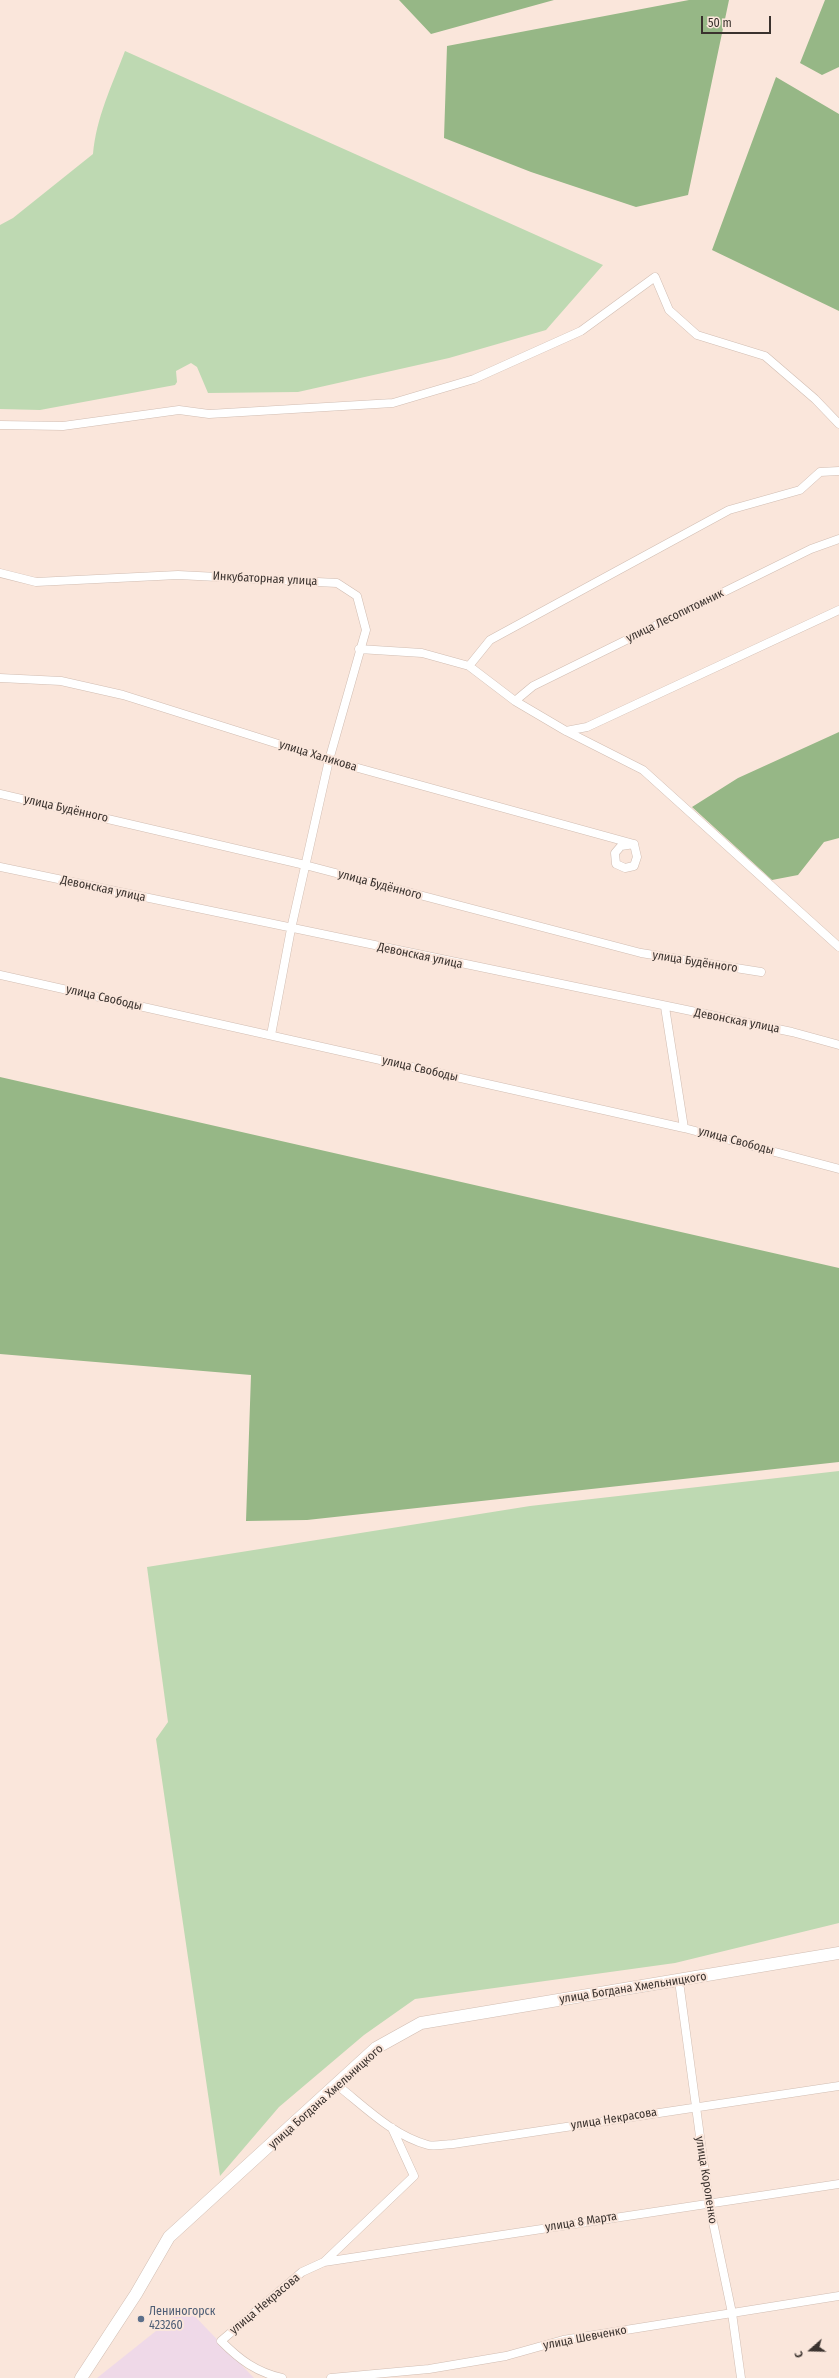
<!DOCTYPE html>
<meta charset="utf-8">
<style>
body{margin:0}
#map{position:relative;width:839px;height:2378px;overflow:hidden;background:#fae6db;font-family:"Fira Sans Condensed",sans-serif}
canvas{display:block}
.north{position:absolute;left:791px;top:2330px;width:40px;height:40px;-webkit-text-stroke:3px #fae6db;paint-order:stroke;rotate:250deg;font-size:11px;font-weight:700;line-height:16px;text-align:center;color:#3a322e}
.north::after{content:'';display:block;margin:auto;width:14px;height:18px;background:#3a322e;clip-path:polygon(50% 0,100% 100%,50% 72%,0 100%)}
.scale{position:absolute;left:701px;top:16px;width:70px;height:18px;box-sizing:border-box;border:2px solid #3a322e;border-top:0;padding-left:5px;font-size:12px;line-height:14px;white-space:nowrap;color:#3a322e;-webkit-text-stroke:3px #fae6db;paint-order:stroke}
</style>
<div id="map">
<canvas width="839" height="2378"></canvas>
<div class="north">С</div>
<div class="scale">50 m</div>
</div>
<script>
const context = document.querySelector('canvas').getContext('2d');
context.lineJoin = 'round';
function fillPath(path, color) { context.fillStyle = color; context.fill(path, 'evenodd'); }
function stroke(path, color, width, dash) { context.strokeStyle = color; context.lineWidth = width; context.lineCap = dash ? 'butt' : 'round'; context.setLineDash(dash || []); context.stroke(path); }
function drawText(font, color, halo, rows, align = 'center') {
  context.font = font + ' "Fira Sans Condensed",sans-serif'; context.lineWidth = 4; context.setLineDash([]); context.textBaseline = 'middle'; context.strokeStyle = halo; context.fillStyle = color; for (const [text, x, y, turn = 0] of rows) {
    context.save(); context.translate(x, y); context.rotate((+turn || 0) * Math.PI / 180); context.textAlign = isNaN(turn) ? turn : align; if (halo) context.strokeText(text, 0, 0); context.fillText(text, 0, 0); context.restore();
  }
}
fillPath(new Path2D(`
 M186,2307L254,2378H97Z`), '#efd9e8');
fillPath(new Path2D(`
 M125,51L603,265L546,330L449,358L298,392L208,393L197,367L191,363L176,371L177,382L175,385L40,410L0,409V225L13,218L93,154C96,118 112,85 125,51Z
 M839,1471V1923L675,1963L415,1999L364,2035L279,2107L220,2176L156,1739L168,1722L147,1567L530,1506Z`), '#bed9b2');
fillPath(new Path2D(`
 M399,0H554L431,34Z
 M689,0H729L688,195L636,207L531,172L444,138L447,46Z
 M825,0H839V67L822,75L800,63Z
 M776,77L839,114V311L712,250Z
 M839,732V838L824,842L798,875L772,880L692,807L738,778Z
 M0,1077L839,1268V1462L307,1520L246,1521L251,1375L0,1354Z`), '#96b786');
const street = new Path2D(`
 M0,425L63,426L179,410L209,414L393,403L474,379L581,331L655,277L669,310L697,335L765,356L815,399L839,424
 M0,573L36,582L178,575L337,583L357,596L366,630L329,760L291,929L271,1035
 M359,649L422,653L469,666L515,701L566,731L587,727L839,610
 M469,666L490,640L729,510L800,490L820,472L839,471
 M0,678L61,681L123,695L329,760L634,844
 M515,701L533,686L811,549L839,539
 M566,731L643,770L839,947
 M0,794L305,865L641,953L761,972
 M634,844L637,857L634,866L625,868L616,864L615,853L621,846Z
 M0,867L792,1032L839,1045
 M0,975L684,1128L839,1169
 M665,1007L684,1128
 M679,1981L709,2203L732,2313L741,2378
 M337,2085C365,2107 392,2135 428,2145C435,2147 445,2144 453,2144L839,2086
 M324,2262L839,2184
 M282,2378C256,2372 240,2360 221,2341L302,2272L324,2262L414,2176L392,2128
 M331,2378L429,2369L506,2356L563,2340L839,2296`);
const secondary = new Path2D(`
 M81,2378L136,2294L169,2237L376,2048L421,2023L839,1953`);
stroke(street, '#d1bdb2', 9);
stroke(secondary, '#d1bdb2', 13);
stroke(street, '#fff', 8);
stroke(secondary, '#fff', 12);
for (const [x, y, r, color] of [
 [141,2319,4,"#5c6f8a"]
]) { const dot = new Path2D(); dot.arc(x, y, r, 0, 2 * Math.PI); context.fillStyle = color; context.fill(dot); stroke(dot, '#fae6db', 1.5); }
drawText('12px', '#3a322e', '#fae6db', [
 ["Инкубаторная улица",265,579,3],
 ["улица Лесопитомник",675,616,-26],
 ["улица Халикова",318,756,17],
 ["улица Будённого",66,809,13],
 ["улица Будённого",380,885,15],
 ["Девонская улица",103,889,12],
 ["Девонская улица",420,956,12],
 ["улица Будённого",695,962,9],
 ["улица Свободы",104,998,13],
 ["Девонская улица",737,1021,11],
 ["улица Свободы",420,1069,13],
 ["улица Свободы",736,1141,15],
 ["улица Богдана Хмельницкого",633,1988,-9],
 ["улица Богдана Хмельницкого",326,2097,-42],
 ["улица Некрасова",614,2119,-9],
 ["улица Короленко",706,2180,81],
 ["улица 8 Марта",581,2222,-9],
 ["улица Некрасова",265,2304,-40],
 ["улица Шевченко",585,2338,-11]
]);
drawText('12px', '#4e5e75', '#fae6db', [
 ["Лениногорск",149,2312],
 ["423260",149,2326]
], 'left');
</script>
